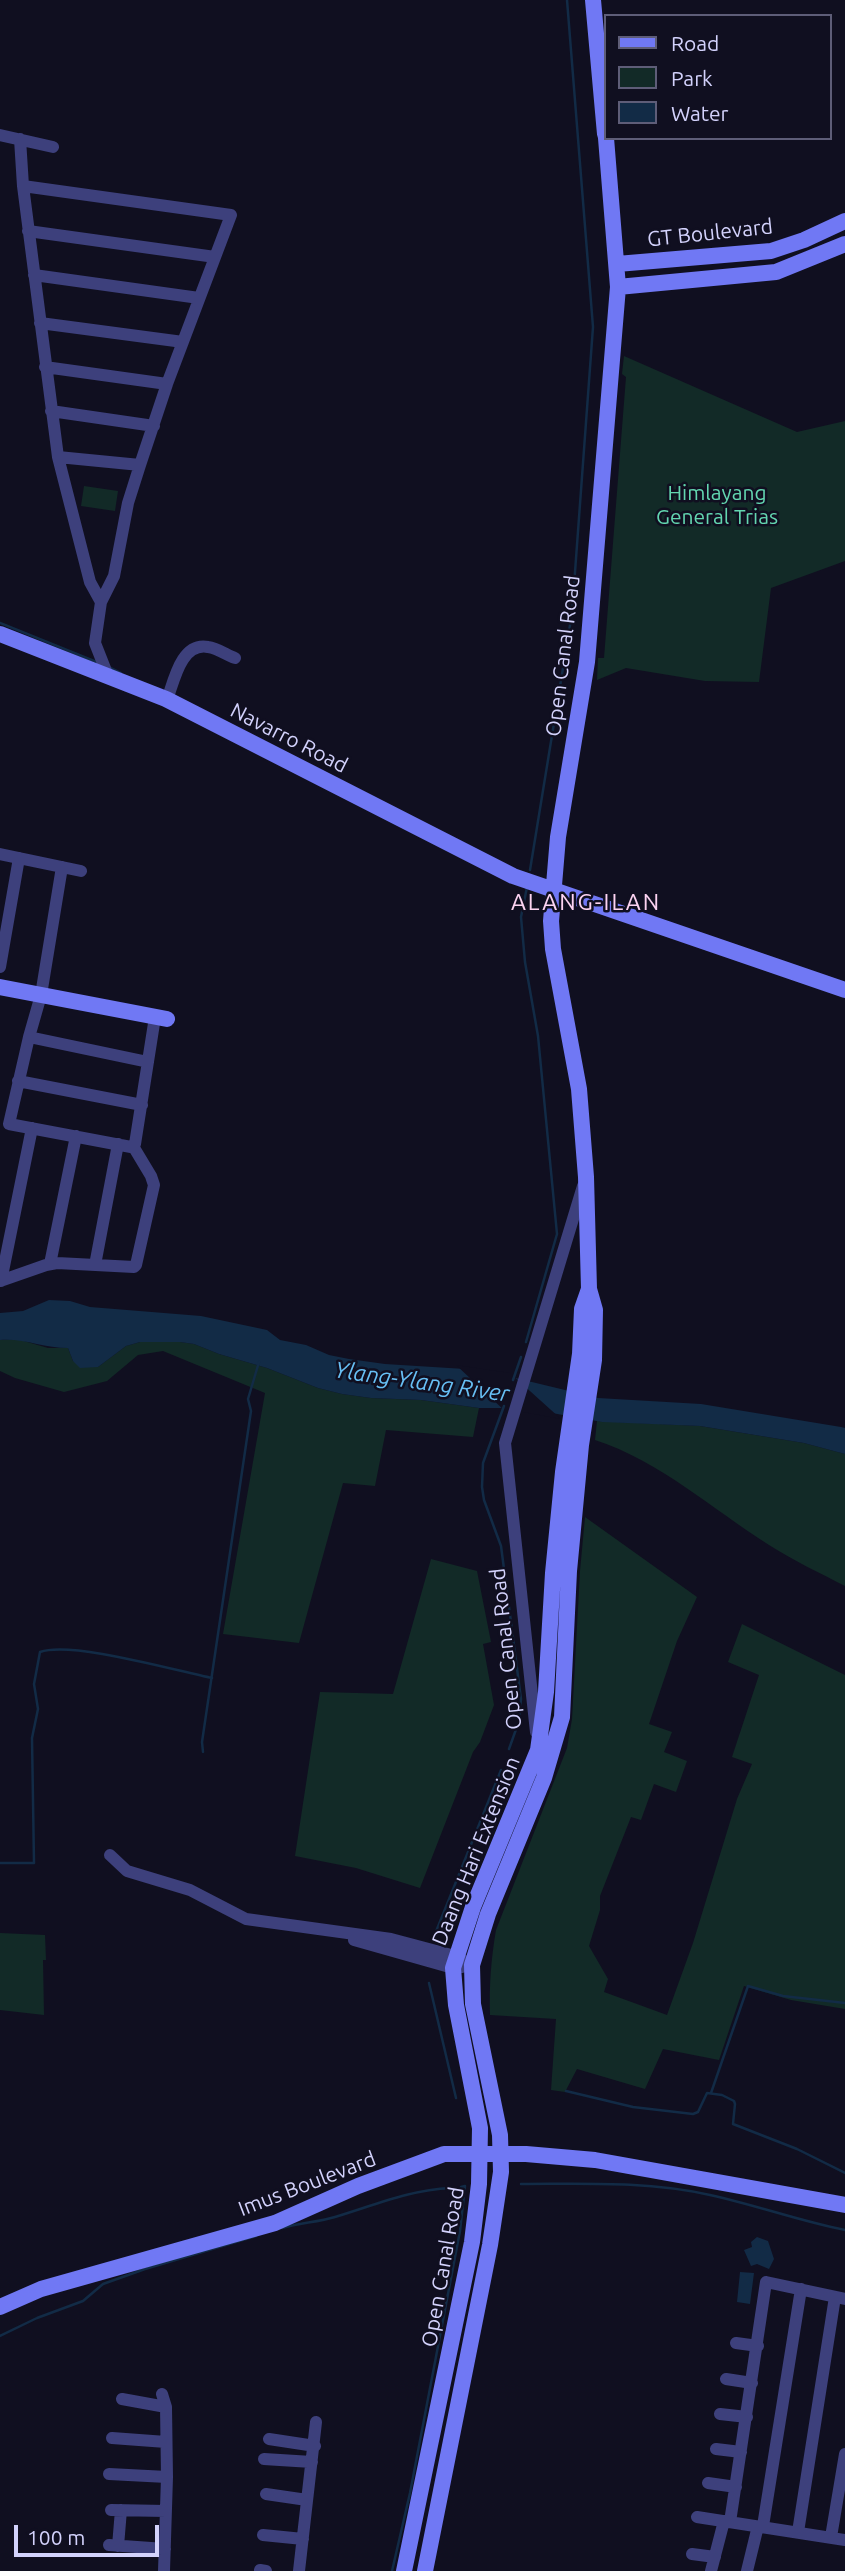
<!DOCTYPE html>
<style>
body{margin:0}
#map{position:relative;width:845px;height:2571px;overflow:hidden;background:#100f20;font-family:Ubuntu,sans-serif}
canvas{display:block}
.legend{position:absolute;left:604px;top:14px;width:228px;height:126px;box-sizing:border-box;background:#100f20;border:2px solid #5e5d78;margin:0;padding:9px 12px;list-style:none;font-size:21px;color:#d3d2fc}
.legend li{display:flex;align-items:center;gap:14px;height:35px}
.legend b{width:35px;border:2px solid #5e5d78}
.scale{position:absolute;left:14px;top:2525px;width:145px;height:32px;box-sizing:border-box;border:4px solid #d3d2fc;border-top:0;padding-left:9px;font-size:21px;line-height:24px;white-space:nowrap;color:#d3d2fc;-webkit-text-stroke:5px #100f20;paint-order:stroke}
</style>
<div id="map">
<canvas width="845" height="2571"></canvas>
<ul class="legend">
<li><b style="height:9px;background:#7078f4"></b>Road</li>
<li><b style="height:19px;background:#122a27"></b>Park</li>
<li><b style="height:19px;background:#122b46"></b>Water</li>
</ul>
<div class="scale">100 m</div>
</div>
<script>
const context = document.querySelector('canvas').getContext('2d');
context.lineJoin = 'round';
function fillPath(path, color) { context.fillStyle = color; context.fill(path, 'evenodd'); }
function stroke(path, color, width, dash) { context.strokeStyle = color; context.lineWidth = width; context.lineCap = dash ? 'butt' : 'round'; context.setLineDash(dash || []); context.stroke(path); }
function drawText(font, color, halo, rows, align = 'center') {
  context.font = font + ' Ubuntu,sans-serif'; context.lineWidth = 5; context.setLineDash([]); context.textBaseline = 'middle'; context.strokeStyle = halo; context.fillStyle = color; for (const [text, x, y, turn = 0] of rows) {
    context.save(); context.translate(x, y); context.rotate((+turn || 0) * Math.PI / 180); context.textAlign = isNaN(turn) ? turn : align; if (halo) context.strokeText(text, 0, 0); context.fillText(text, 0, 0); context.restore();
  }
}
fillPath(new Path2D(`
 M624,356L797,432L845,421V561L771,588L759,682L705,681L626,668L597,680L598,658H604L626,377L622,374Z
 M84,486L118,491L115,511L81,506Z
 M17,1339L48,1348H68L73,1361L98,1367L126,1346L140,1342H180L194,1344L219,1354L267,1368L318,1388L342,1394L371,1398L421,1400L479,1408L473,1437L386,1430L375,1486L343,1483L299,1643L223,1634L265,1393L163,1351L138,1355L107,1381L64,1392L15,1378L0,1371V1340Z
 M597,1421L700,1426L804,1443L845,1454V1586C820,1573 794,1561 769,1545C712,1509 660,1461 595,1440Z
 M585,1517L697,1597L677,1641L649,1724L672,1732L664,1752L687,1761L676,1792L654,1784L641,1820L631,1817L600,1896V1910L589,1946L608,1979L604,1992L667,2015L693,1943L737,1799L752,1764L732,1757L759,1675L728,1662L742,1624L845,1675V2009L791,2000L744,1986L719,2060L663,2049L645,2089L577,2069L565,2092L551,2090L556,2019L490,2015C489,1986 491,1959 496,1930L567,1748L572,1719L580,1571Z
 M431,1559L477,1571L491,1642L483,1644L494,1705L480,1742L473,1752L420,1888L356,1868L295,1856L320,1692L393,1694Z
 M0,1933L45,1935L46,1960H43L44,2015L0,2010Z`), '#122a27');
fillPath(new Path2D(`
 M49,1300L70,1301L90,1307L201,1316L267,1330L280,1340L306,1345L329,1355L349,1359L385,1364L465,1369L503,1375L598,1398L701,1404L841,1427L845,1428V1454L804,1443L700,1426L602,1422L524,1408H479L421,1400L371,1398L342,1394L318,1388L267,1368L219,1354L194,1344L180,1342H140L126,1346L98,1367L80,1368L73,1361L68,1348C44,1348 23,1338 0,1340V1313L23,1311Z
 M757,2237L768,2241L774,2259L769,2269L757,2264L751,2266L744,2250L752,2247L751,2242Z
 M740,2272L754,2273L750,2304L737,2302Z`), '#122b46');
fillPath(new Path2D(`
 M456,1365L510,1373L561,1419L523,1412H506Z`), '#100f20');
stroke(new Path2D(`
 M0,623L99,663
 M109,667L121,673
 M530,870L572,613L593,327L567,0
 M526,1342L557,1234L538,1036L525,962L521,917L527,887
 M513,1380L521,1357
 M504,1406L483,1463L482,1487L484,1500L501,1546L521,1699L519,1721L509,1749
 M203,1752L202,1742L251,1411L248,1399L259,1362
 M0,1863H34L32,1738L38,1709L34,1684L40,1652C72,1641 173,1670 212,1678
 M433,1939L501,1770
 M429,1983L456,2098
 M566,2091L633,2107L693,2114L698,2112L707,2093L722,2095L734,2101L735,2104L733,2124L797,2149L845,2173
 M711,2093L748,1986L783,1996L845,2003
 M521,2184C585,2184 647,2181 710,2195C756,2205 799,2221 845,2230
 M282,2228C300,2223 318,2222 335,2217C375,2205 409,2190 451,2188
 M0,2336L37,2318L83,2301L103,2284L145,2269L256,2236
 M392,2571L410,2493L460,2231L465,2186L461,2187`), '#122b46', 2.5);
stroke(new Path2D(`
 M0,135L53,147
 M20,139L23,186L58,457L90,582L101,602
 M23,186L231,215L167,384L140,465L128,503L114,576L101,602L95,643L108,676
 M28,231L215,257
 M34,275L199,298
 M40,323L183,342
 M45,367L167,384
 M51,411L154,426
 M58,457L140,465
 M167,700C174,681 181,642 208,647C217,648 227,655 235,658
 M0,854L81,871
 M62,867L41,995L29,1037L9,1124L131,1147L135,1144L155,1017
 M0,967L19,858
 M29,1037L148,1062
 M18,1081L142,1105
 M50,1264L76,1136
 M95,1265L118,1144
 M0,1281L46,1265L57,1263L134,1267L136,1265L154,1185L151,1176L133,1146
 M1,1281L32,1128
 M536,1732L505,1443L583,1186
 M110,1855L127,1871L190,1890L246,1919L391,1939L455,1956L463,1960
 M354,1940L453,1968L462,1967
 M736,2343L758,2346
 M726,2379L752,2383
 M162,2394L166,2407L167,2477L164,2571
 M122,2399L166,2407
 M720,2414L747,2417
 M112,2438L166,2442
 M269,2439L315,2446
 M716,2449L741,2452
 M264,2459L312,2462
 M109,2474L167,2477
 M708,2483L736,2487
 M266,2494L307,2500
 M111,2510L166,2511
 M697,2517L845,2540
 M730,2522L766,2282L845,2299
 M763,2526L801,2289
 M798,2532L835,2297
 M263,2535L303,2539
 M831,2537L845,2454
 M109,2545L165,2549
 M118,2546L121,2510
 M692,2554L715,2557
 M260,2570L266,2571
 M299,2571L316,2422
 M711,2571L724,2521
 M747,2571L758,2526`), '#3d407c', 12);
stroke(new Path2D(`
 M593,0L605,134
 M617,264L771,251L804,240L845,221
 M618,287L776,272L845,244
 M0,634L166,699L513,876L845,990
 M0,987L167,1019
 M0,2307L41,2289L275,2223L358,2186L444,2154H526L595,2160L845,2205
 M404,2571L472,2242L479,2184L480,2128L456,2005L453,1968L473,1907L538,1750L546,1692L553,1573L563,1472L580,1354L582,1309L589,1289
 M425,2571L490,2245L501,2172L500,2135L473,2004L472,1965L488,1914L544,1778L562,1717L569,1571L581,1445L594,1360L595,1310L589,1289L586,1177L579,1089L553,949L551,921L558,837L587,662L618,287L606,138`), '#7078f4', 16);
drawText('21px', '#d3d2fc', '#100f20', [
 ["GT Boulevard",710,233,-6],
 ["Open Canal Road",563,656,-83],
 ["Navarro Road",289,738,27],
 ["Open Canal Road",506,1649,-96],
 ["Daang Hari Extension",476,1851,-68],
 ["Imus Boulevard",307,2184,-21],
 ["Open Canal Road",443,2267,-80]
]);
drawText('21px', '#63d6b0', '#100f20', [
 ["Himlayang",717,493],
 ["General Trias",717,517]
]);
context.letterSpacing = '2px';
drawText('23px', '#fcd3f1', '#100f20', [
 ["ALANG-ILAN",586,902]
]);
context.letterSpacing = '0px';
drawText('italic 23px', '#67bff4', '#100f20', [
 ["Ylang-Ylang River",422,1382,8]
]);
</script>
